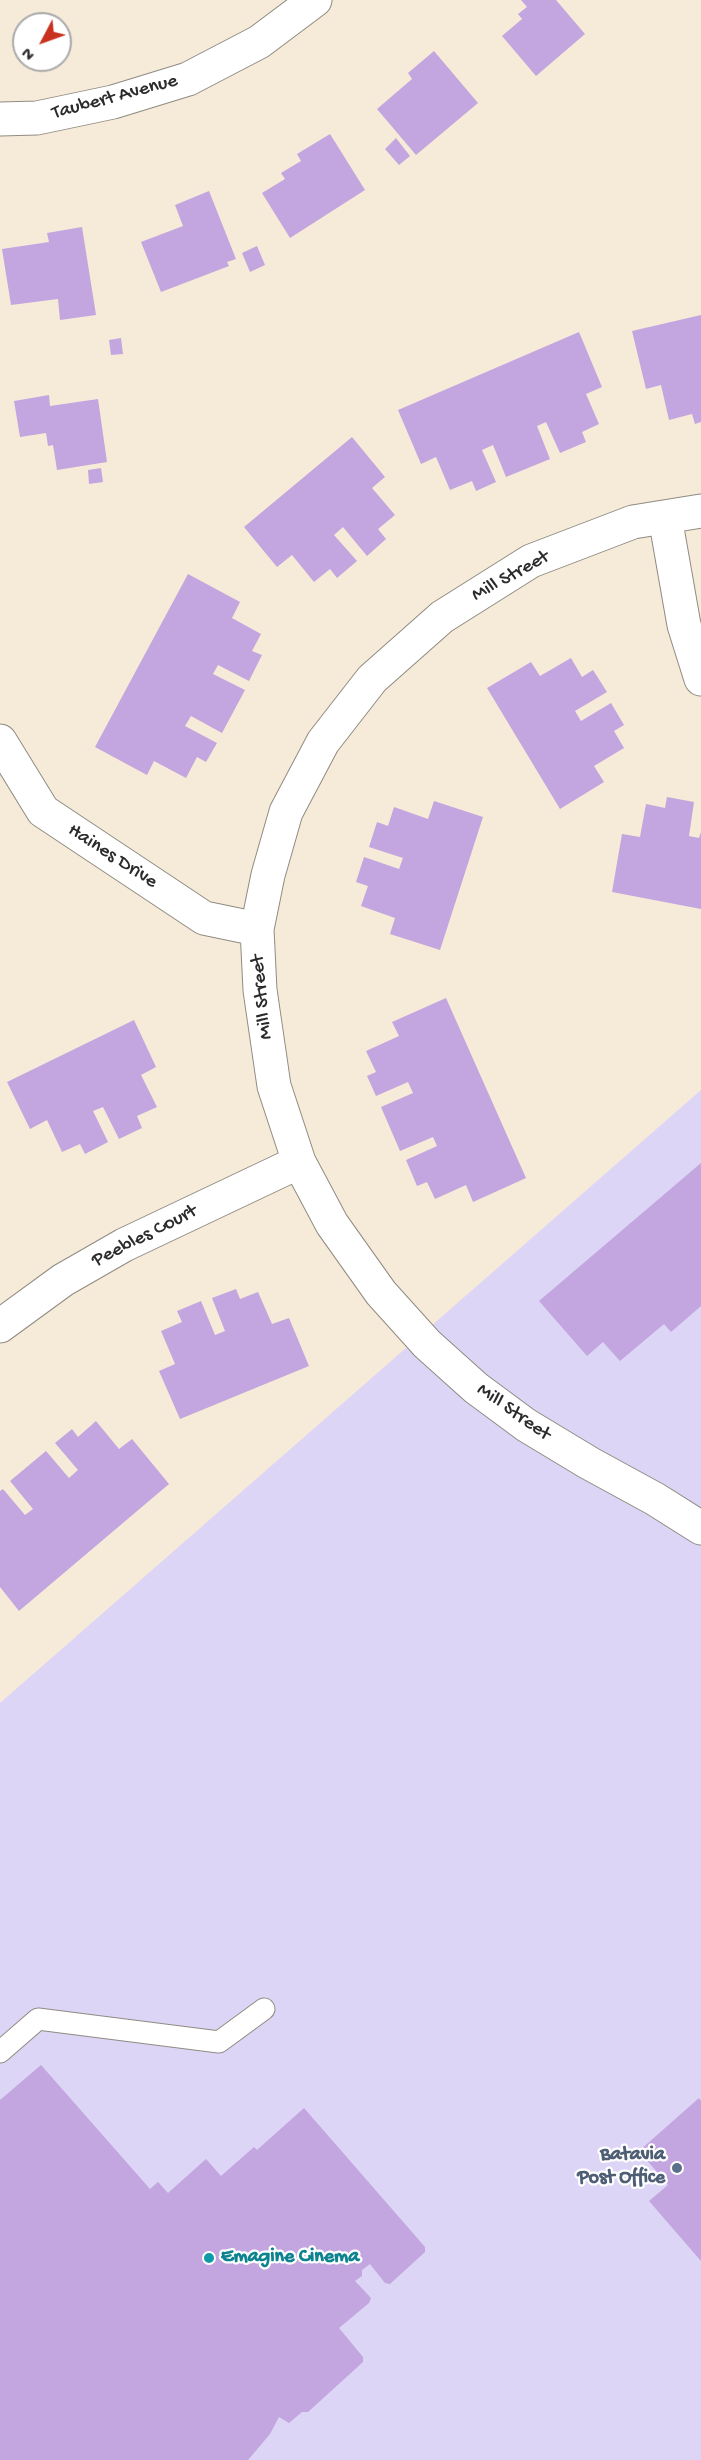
<!DOCTYPE html>
<style>
body{margin:0}
#map{position:relative;width:701px;height:2460px;overflow:hidden;background:#f5ebd8;font-family:"Gochi Hand",sans-serif}
canvas{display:block}
.north{position:absolute;left:12px;top:12px;width:60px;height:60px;box-sizing:border-box;background:#fff;border:2px solid #aaa;border-radius:50%;rotate:229deg;font-size:16px;font-weight:700;line-height:24px;text-align:center;color:#2b2b2b}
.north::after{content:'';display:block;margin:auto;width:21px;height:27px;background:#c8321e;clip-path:polygon(50% 0,100% 100%,50% 72%,0 100%)}
</style>
<div id="map">
<canvas width="701" height="2460"></canvas>
<div class="north">N</div>
</div>
<script>
const context = document.querySelector('canvas').getContext('2d');
context.lineJoin = 'round';
function fillPath(path, color) { context.fillStyle = color; context.fill(path, 'evenodd'); }
function stroke(path, color, width, dash) { context.strokeStyle = color; context.lineWidth = width; context.lineCap = dash ? 'butt' : 'round'; context.setLineDash(dash || []); context.stroke(path); }
function drawText(font, color, halo, rows, align = 'center') {
  context.font = font + ' "Gochi Hand",sans-serif'; context.lineWidth = 4.5; context.setLineDash([]); context.textBaseline = 'middle'; context.strokeStyle = halo; context.fillStyle = color; for (const [text, x, y, turn = 0] of rows) {
    context.save(); context.translate(x, y); context.rotate((+turn || 0) * Math.PI / 180); context.textAlign = isNaN(turn) ? turn : align; if (halo) context.strokeText(text, 0, 0); context.fillText(text, 0, 0); context.restore();
  }
}
fillPath(new Path2D(`
 M701,1090V2460H0V1703Z`), '#ddd5f6');
fillPath(new Path2D(`
 M521,0H556L585,34L536,76L502,36L522,19L518,14L527,7Z
 M434,51L478,103L416,155L377,109L412,79L408,73Z
 M330,134L365,190L290,238L262,193L285,179L281,173L301,161L297,154Z
 M396,138L410,156L399,165L385,149Z
 M209,191L236,259L227,262L229,266L161,292L141,242L183,226L175,205Z
 M82,227L96,315L60,320L58,299L11,305L2,249L49,242L47,233Z
 M257,246L265,265L250,272L242,253Z
 M701,315V422L695,424L692,414L669,420L661,385L646,389L632,331Z
 M579,332L602,387L586,394L599,424L582,432L586,442L560,453L546,422L537,426L550,459L506,477L493,445L482,450L496,482L476,491L472,481L450,490L436,457L421,464L398,410Z
 M121,338L123,354L111,355L109,340Z
 M49,395L50,406L98,399L107,462L57,470L53,445L48,446L46,433L20,437L14,401Z
 M352,437L385,477L372,488L395,515L378,529L386,539L367,556L343,527L334,535L357,561L337,578L330,569L314,582L292,555L277,567L244,527Z
 M101,468L103,482L89,484L88,470Z
 M188,574L240,602L232,618L261,634L252,651L262,655L249,681L218,665L213,674L245,690L222,733L191,716L185,726L217,743L206,762L197,757L186,778L154,761L147,775L95,747Z
 M571,658L582,677L593,670L607,692L575,711L581,721L611,703L624,725L614,731L624,748L594,766L604,782L560,809L487,688L531,662L540,676Z
 M667,797L694,802L689,836L699,838L701,832V909L612,892L622,834L640,837L646,804L665,808Z
 M434,801L483,817L440,950L390,934L395,918L361,906L368,886L356,882L364,857L399,869L403,858L369,847L377,822L388,826L394,807L428,819Z
 M446,998L526,1178L473,1202L466,1185L435,1199L427,1182L417,1186L406,1160L437,1146L433,1137L400,1151L381,1107L413,1093L408,1082L376,1096L367,1076L376,1072L366,1051L399,1036L392,1022Z
 M134,1020L156,1067L141,1075L157,1107L137,1116L142,1128L119,1139L103,1107L93,1111L108,1142L85,1154L80,1144L62,1152L47,1120L30,1129L7,1082Z
 M701,1163V1306L671,1332L664,1324L620,1361L603,1342L587,1356L539,1301Z
 M236,1289L240,1299L258,1292L272,1324L289,1318L309,1366L180,1419L159,1371L175,1364L161,1331L182,1322L177,1311L201,1301L215,1335L225,1331L212,1298Z
 M96,1421L119,1449L132,1439L169,1484L19,1611L0,1587V1491L3,1489L25,1515L33,1509L10,1481L46,1451L69,1478L78,1470L55,1443L72,1429L78,1437Z
 M41,2065L150,2189L158,2182L168,2193L206,2159L221,2176L254,2147L257,2150L304,2108L425,2247V2252L390,2284L385,2283L370,2264L362,2270V2276L355,2281L371,2298L369,2303L339,2328L363,2357V2362L308,2412H302L289,2423L279,2417L270,2434L248,2460H0V2100Z
 M699,2098L701,2101V2261L649,2201L668,2185L639,2151Z`), '#c3a5df');
const lane = new Path2D(`
 M0,2052L38,2019L219,2042L264,2009`);
const street = new Path2D(`
 M0,119L37,118L113,102L188,79L259,42L315,0
 M701,511L633,522L531,561L442,617L372,679L323,742L286,812L268,875L257,929L260,990L274,1086L299,1162L332,1224L381,1293L427,1344L476,1388L526,1425L589,1463L655,1499L701,1528
 M665,517L684,625L701,679
 M0,741L43,811L204,918L257,929
 M0,1326L63,1280L124,1245L299,1162`);
stroke(lane, '#908b82', 23);
stroke(street, '#908b82', 35);
stroke(lane, '#fff', 21);
stroke(street, '#fff', 33);
for (const [x, y, r, color] of [
 [677,2168,6,"#5c6f8a"],
 [209,2258,6,"#0f9aa8"]
]) { const dot = new Path2D(); dot.arc(x, y, r, 0, 2 * Math.PI); context.fillStyle = color; context.fill(dot); stroke(dot, '#fff', 2); }
drawText('20px', '#2b2b2b', '#fff', [
 ["Taubert Avenue",115,98,-15],
 ["Mill Street",511,577,-29],
 ["Haines Drive",112,857,33],
 ["Mill Street",263,997,-96],
 ["Peebles Court",145,1237,-27],
 ["Mill Street",513,1413,35]
]);
drawText('bold 20px', '#4e5e75', '#fff', [
 ["Batavia",665,2156],
 ["Post Office",665,2179]
], 'right');
drawText('bold 20px', '#0d838f', '#fff', [
 ["Emagine Cinema",221,2258]
], 'left');
</script>
